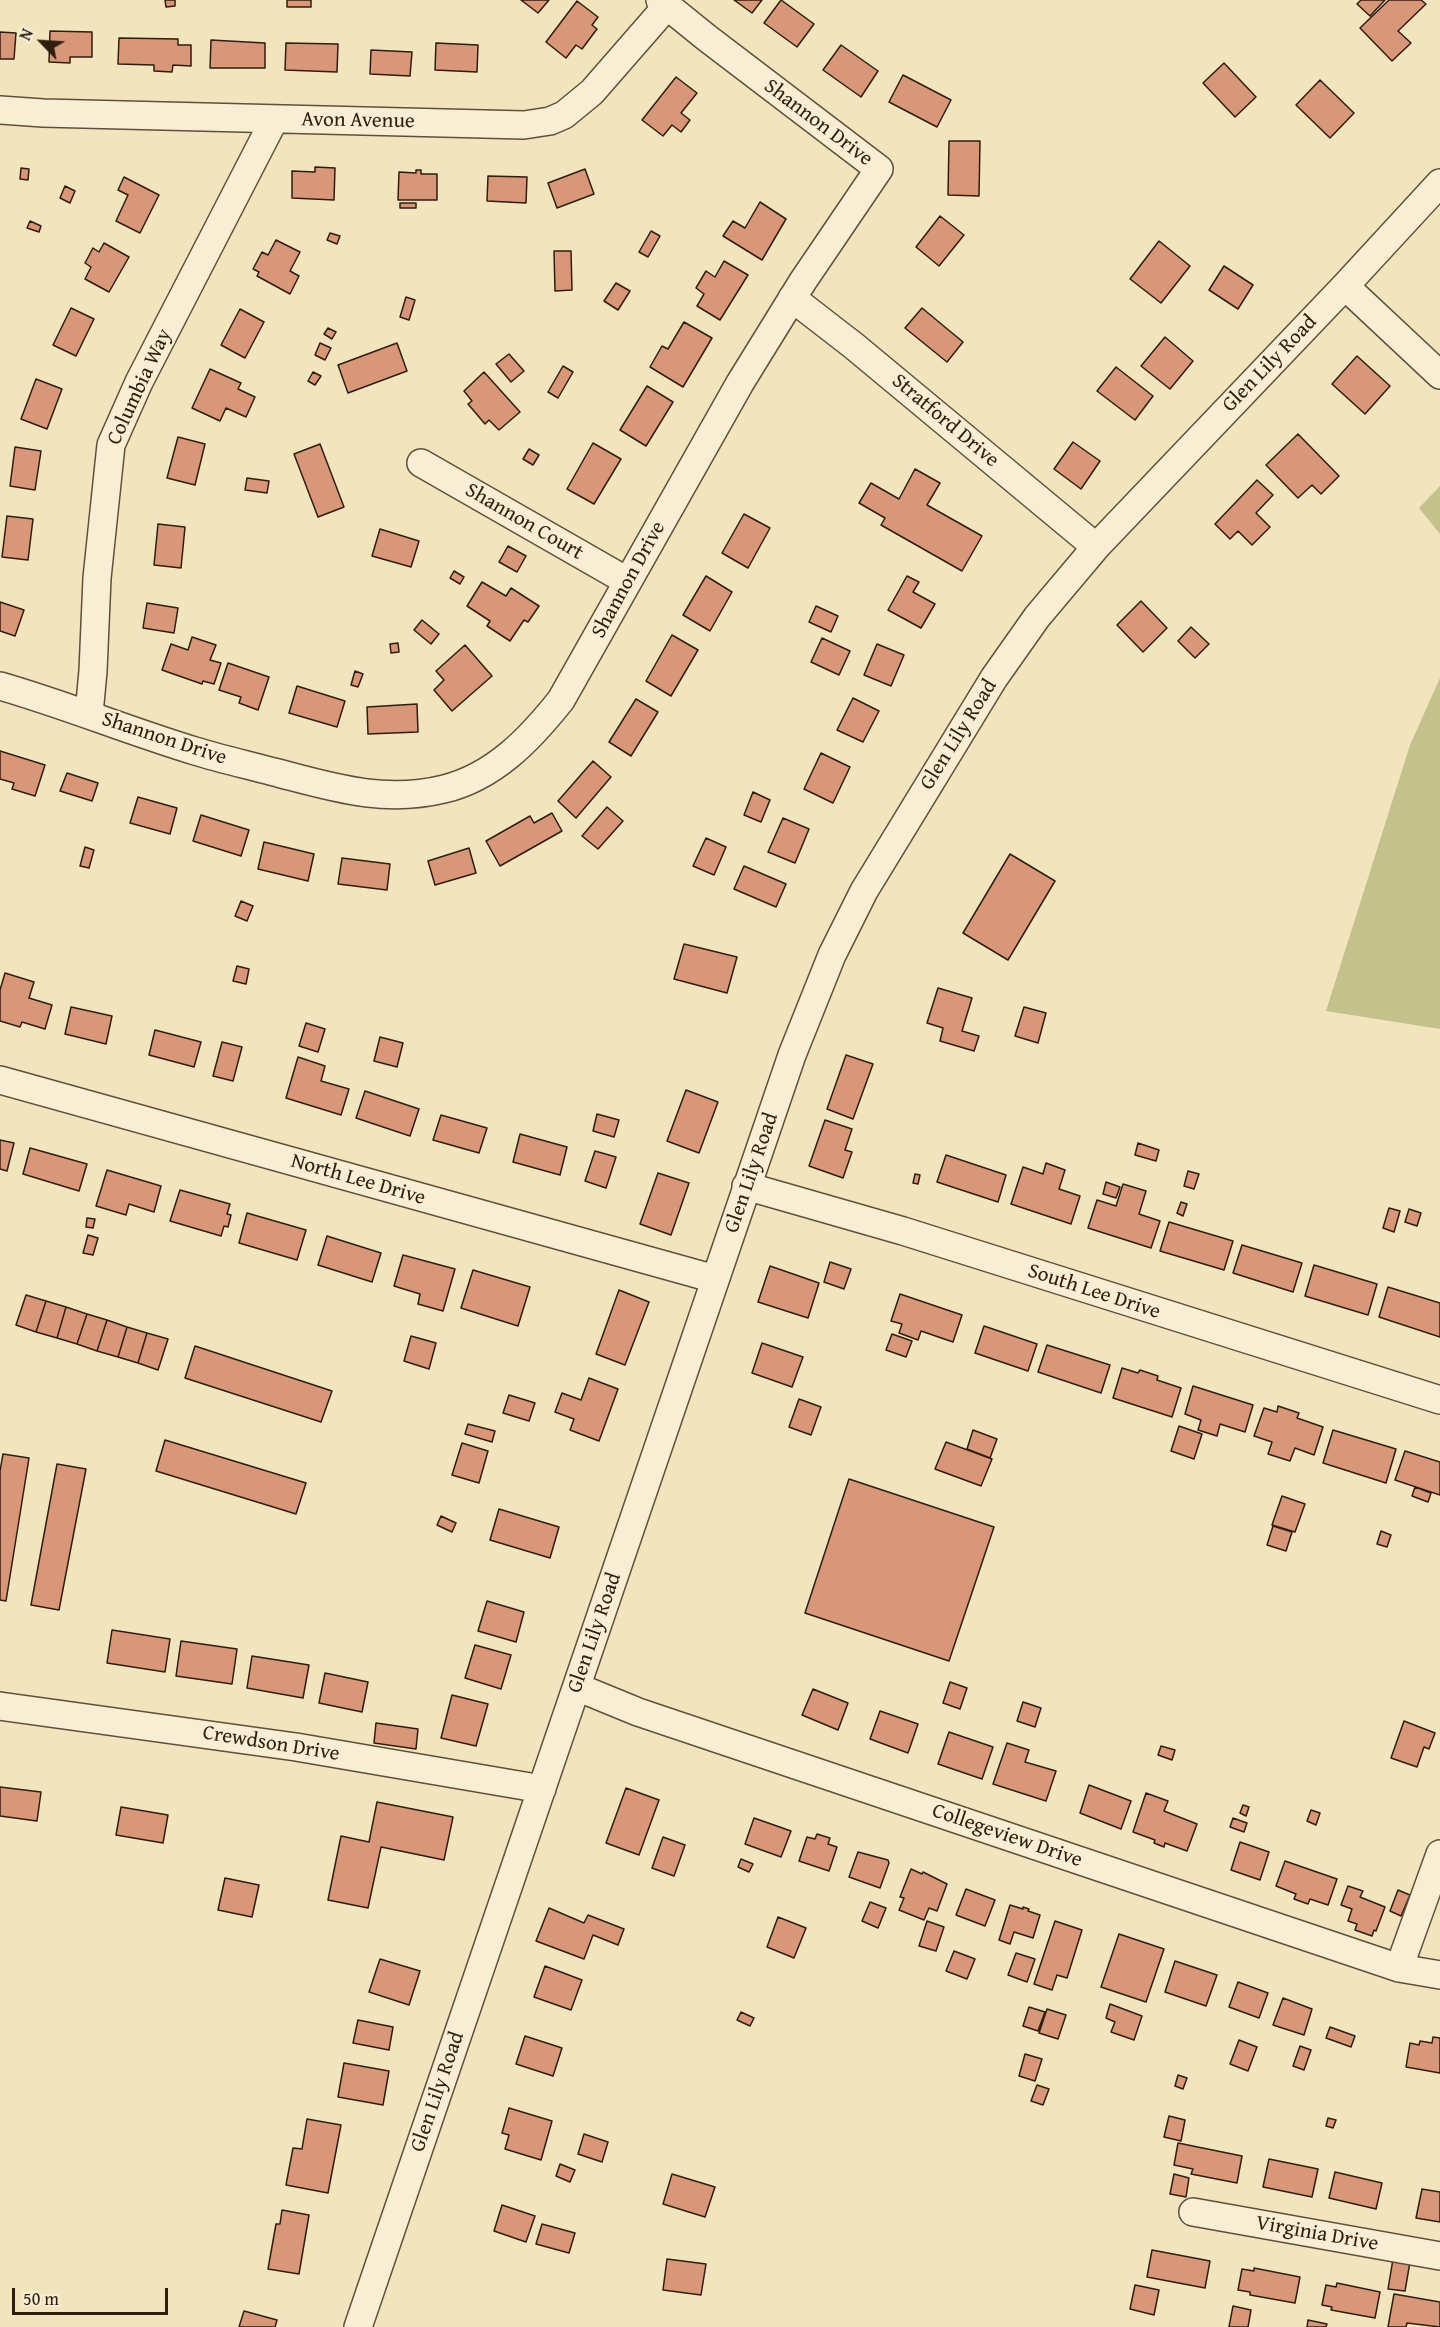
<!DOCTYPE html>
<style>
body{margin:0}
#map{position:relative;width:1440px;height:2327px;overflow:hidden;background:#f2e5bd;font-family:"Gentium Book Plus",serif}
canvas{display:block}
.north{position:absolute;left:12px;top:12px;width:60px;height:60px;-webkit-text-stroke:4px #f7eed4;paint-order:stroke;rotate:295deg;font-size:16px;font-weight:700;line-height:24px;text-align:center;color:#301d0f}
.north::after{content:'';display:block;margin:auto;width:21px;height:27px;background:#301d0f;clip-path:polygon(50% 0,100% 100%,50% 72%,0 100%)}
.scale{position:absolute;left:12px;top:2288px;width:156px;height:27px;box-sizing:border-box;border:3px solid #301d0f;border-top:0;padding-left:8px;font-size:18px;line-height:21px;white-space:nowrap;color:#301d0f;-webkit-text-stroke:4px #f7eed4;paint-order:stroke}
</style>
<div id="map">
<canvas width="1440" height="2327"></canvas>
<div class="north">N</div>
<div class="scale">50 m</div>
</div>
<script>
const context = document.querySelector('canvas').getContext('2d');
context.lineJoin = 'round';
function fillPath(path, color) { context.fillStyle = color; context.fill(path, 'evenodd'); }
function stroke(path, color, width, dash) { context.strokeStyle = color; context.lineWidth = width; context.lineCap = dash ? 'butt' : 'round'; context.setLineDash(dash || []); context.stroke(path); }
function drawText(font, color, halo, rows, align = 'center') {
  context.font = font + ' "Gentium Book Plus",serif'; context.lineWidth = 4.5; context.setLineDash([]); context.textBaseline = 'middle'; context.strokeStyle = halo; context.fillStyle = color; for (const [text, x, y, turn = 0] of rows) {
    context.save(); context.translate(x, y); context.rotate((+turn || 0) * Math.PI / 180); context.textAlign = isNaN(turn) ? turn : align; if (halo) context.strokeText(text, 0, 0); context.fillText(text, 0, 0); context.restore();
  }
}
fillPath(new Path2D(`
 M1440,486V534L1419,508Z
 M1440,678V1029L1326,1011L1410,745Z`), '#c3c28c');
const building = new Path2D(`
 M165,0H175V6L166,7Z
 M287,0H311V7H287Z
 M521,0H549L538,13Z
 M734,0H762L752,13Z
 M781,0L814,24L797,47L764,23Z
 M1361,0H1385L1370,16L1357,4Z
 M1389,0H1421L1426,4L1398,31L1411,43L1392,61L1360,28Z
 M577,1L598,17L592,25L597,29L582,49L576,45L566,58L546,42Z
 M50,31L92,32V57H70V63L49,62Z
 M0,32L16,33L14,59H0Z
 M119,38L178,39V45H191V66L173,65L172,72L154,71V65L118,64Z
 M211,40L265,43V68H210Z
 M286,43L338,44L337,72L285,70Z
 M436,43L478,45L477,72L435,70Z
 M841,45L878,71L861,97L823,70Z
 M371,50L412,52L410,76L370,74Z
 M1224,63L1256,97L1235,117L1203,83Z
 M903,75L951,100L937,127L889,102Z
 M676,77L697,93L681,113L690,120L681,132L672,125L663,136L642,120Z
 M1320,80L1354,113L1330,138L1296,105Z
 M949,141H980L979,196L948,195Z
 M315,167L335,168L334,200L292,198V171L315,172Z
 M21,168L29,169L28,180L20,179Z
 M585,169L594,194L557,208L548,183Z
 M416,170H421V174H437V200H398L399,172L416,173Z
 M488,176L527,177L526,203L487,201Z
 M124,177L159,195L140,233L116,221L128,195L118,190Z
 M65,186L75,191L70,203L60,198Z
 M760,202L786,219L762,260L723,236L733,221L745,228Z
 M400,203H416V208H400Z
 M940,216L964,235L939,266L916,247Z
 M30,221L41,226L39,232L27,228Z
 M651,231L660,236L648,257L639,252Z
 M330,233L340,236L337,244L327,240Z
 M276,240L300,252L290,271L299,276L290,294L257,276L259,272L253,269L262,252L268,255Z
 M1159,241L1190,266L1161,303L1130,279Z
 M104,243L129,257L109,292L85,279L91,267L85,263L93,248L99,252Z
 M554,251H571L572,290L555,291Z
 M724,261L748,275L720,320L697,306L704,294L696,288L706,271L715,277Z
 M1224,266L1253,285L1238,309L1209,290Z
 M616,283L630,291L618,310L604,301Z
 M406,297L415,300L409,320L400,317Z
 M71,308L94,319L76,356L53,345Z
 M922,308L963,342L947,362L905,328Z
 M240,309L264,322L245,358L221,345Z
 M684,322L712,338L683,387L650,367L662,346L668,349Z
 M328,328L336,332L332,339L324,334Z
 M1165,337L1193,361L1170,389L1141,366Z
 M320,343L331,348L325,360L315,355Z
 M397,343L407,371L348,393L338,365Z
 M509,354L524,371L511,382L496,364Z
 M1357,356L1390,386L1365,414L1332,384Z
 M563,366L573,372L558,398L548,392Z
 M1116,367L1153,396L1135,420L1097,391Z
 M210,369L241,383L238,389L255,397L246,417L226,408L220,421L192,408Z
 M313,372L321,376L315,385L308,381Z
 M484,372L520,412L499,430L489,420L485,424L468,404L472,401L464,391Z
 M36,379L62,389L47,429L21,419Z
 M647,386L673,402L646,446L620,430Z
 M1298,434L1339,476L1321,494L1312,485L1298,498L1266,465Z
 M178,437L205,444L195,485L167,478Z
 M1073,442L1100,461L1081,489L1054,469Z
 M593,443L621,459L594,504L567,489Z
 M320,444L344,507L318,517L294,454Z
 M15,447L41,451L35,490L10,486Z
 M529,449L539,455L533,465L523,459Z
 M915,469L940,483L927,505L982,536L962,571L881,525L885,518L859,503L871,483L899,499Z
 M247,478L269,481L267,493L245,490Z
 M1257,480L1273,495L1256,513L1270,527L1252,545L1238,531L1230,539L1215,524Z
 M744,514L770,528L748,568L722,553Z
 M7,516L33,519L28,560L2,557Z
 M158,524L185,527L181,568L154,565Z
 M380,529L419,541L411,567L372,556Z
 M508,546L526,556L517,572L499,562Z
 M454,571L464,577L460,584L450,578Z
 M706,576L732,592L710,631L683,615Z
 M907,576L919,582L913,592L935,604L921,628L888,610Z
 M482,582L506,596L511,588L539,606L528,622L524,620L510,641L487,626L490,621L467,606Z
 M1141,601L1167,628L1143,652L1117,625Z
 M0,602L24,610L15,636L0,631Z
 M147,603L178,608L174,633L143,628Z
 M816,606L838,616L831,632L809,622Z
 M422,620L439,634L431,644L414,630Z
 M1191,627L1209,644L1195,658L1178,641Z
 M672,635L698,650L671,696L646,681Z
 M192,637L216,645L210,660L221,663L214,684L203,681L202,684L162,670L171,644L188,650Z
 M822,638L850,651L839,675L811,662Z
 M398,643L399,652L391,653L390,644Z
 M877,644L904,655L891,686L864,675Z
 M465,645L492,676L452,711L434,690L444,680L436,671Z
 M228,663L269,677L258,710L239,703L241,697L219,690Z
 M355,671L363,674L358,687L351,685Z
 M297,686L345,701L337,727L289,713Z
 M853,698L879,711L863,742L837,730Z
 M636,699L658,712L631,756L609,742Z
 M417,704L418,732L368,734L367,707Z
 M0,751L45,765L35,796L12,789L14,783L0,779Z
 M821,753L850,767L833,803L804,789Z
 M593,761L611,777L576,818L558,801Z
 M67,773L98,783L92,801L60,791Z
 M753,792L770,800L761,822L744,815Z
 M138,797L177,808L170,834L130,823Z
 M607,807L623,821L598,849L582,836Z
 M552,813L562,831L500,866L486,841L530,816L534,823Z
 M201,815L249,830L241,856L193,841Z
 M783,818L809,829L795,863L768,852Z
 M706,838L726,847L714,875L693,866Z
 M264,842L314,854L308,881L258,869Z
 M85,847L94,850L89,868L80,866Z
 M469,848L476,873L435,885L428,861Z
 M1010,854L1055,881L1008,960L963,933Z
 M342,858L390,864L387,890L338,884Z
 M744,866L786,884L776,907L734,889Z
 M241,901L253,906L247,921L235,916Z
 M684,944L737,957L727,993L674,979Z
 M237,966L249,969L246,984L233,981Z
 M5,973L34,982L29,998L52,1005L45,1029L22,1022L20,1027L0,1021V990Z
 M938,988L972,998L962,1031L979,1036L974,1051L940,1041L943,1028L927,1023Z
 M71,1007L112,1016L106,1044L65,1034Z
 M1024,1007L1046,1013L1038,1043L1015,1036Z
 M306,1023L325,1029L318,1052L299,1046Z
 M155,1030L201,1042L194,1067L149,1055Z
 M380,1037L403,1043L397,1067L374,1061Z
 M222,1042L242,1047L233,1081L213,1076Z
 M846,1055L873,1064L853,1119L827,1109Z
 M298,1057L325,1066L321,1081L349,1089L341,1115L286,1098Z
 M686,1090L718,1102L699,1153L667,1141Z
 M365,1091L419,1109L410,1136L356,1118Z
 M597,1114L619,1120L614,1137L593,1131Z
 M441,1115L487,1128L479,1153L433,1140Z
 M825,1120L852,1129L845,1150L852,1152L843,1178L809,1166Z
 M520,1134L567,1147L560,1175L513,1162Z
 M0,1140L14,1143L7,1171L0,1169Z
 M1138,1143L1159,1150L1156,1161L1135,1155Z
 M30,1148L87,1164L79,1191L23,1174Z
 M595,1151L616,1157L606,1188L585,1181Z
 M946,1155L1006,1175L998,1202L937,1182Z
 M1046,1163L1065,1170L1059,1189L1080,1196L1071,1224L1011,1204L1023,1167L1043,1174Z
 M107,1170L161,1186L154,1212L129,1204L126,1215L96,1206Z
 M1188,1171L1199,1174L1194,1189L1184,1186Z
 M658,1173L689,1183L671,1235L640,1224Z
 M915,1174L920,1175L918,1184L913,1183Z
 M1106,1182L1120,1187L1116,1198L1103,1194Z
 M1123,1184L1146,1191L1139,1214L1160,1221L1151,1248L1088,1228L1097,1200L1116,1206Z
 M180,1190L230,1204L227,1214L231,1215L228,1227L224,1226L221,1236L170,1221Z
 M1181,1202L1187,1204L1183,1216L1177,1213Z
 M1389,1208L1400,1211L1394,1232L1383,1228Z
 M1409,1209L1421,1213L1417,1226L1405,1222Z
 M247,1213L306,1230L297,1260L239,1243Z
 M87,1218L95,1219L93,1228L86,1227Z
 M1169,1222L1233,1241L1224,1270L1160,1251Z
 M88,1235L98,1238L93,1255L83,1253Z
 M327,1236L381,1253L372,1282L318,1265Z
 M1242,1245L1302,1263L1293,1292L1233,1273Z
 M403,1255L455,1269L443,1311L418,1304L420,1294L394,1286Z
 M830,1262L851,1269L844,1289L824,1282Z
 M1314,1265L1377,1284L1368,1315L1305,1296Z
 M770,1266L819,1283L808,1318L758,1302Z
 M473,1270L530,1287L518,1326L461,1308Z
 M1388,1287L1440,1303V1337L1379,1317Z
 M619,1290L649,1302L625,1365L596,1354Z
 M900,1294L962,1315L953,1342L921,1331L918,1340L899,1333L902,1324L891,1321Z
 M26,1295L46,1301L36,1332L16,1325Z
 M46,1301L66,1307L57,1338L36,1332Z
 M66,1307L87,1314L77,1344L57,1338Z
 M87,1314L107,1320L97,1351L77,1344Z
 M107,1320L127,1327L118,1357L97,1351Z
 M984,1326L1037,1344L1028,1371L975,1353Z
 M127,1327L147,1333L138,1363L118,1357Z
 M147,1333L168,1339L158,1370L138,1363Z
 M892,1334L912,1341L906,1357L886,1350Z
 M411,1336L436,1343L429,1369L404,1361Z
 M762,1343L803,1357L792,1387L752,1373Z
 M1047,1345L1110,1365L1101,1393L1038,1372Z
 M195,1346L332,1391L321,1422L185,1378Z
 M1122,1368L1138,1373L1140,1370L1158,1376L1157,1380L1181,1388L1172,1417L1113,1398Z
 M589,1378L618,1389L599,1441L570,1430L574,1419L555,1412L562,1393L581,1400Z
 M1193,1386L1253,1405L1245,1432L1220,1424L1217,1436L1198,1430L1201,1420L1185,1414Z
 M509,1395L535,1403L529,1421L503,1413Z
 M799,1399L821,1407L811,1435L789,1427Z
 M1278,1406L1299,1413L1297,1418L1323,1427L1314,1455L1295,1448L1290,1461L1268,1454L1272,1442L1254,1436L1264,1408L1277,1412Z
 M468,1424L495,1431L492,1442L465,1434Z
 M1179,1426L1202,1434L1194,1459L1171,1451Z
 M973,1430L997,1439L990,1458L967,1449Z
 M1333,1430L1396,1449L1386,1483L1323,1463Z
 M165,1440L306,1483L296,1514L156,1471Z
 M946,1442L992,1459L981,1486L935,1469Z
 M462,1443L488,1451L479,1483L452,1475Z
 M1405,1451L1440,1462V1495L1395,1480Z
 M3,1454L29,1458L6,1601L0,1600V1471Z
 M57,1464L86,1469L59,1610L31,1605Z
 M849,1479L994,1527L949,1661L805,1613Z
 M1415,1487L1431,1493L1428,1502L1412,1496Z
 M1282,1496L1305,1504L1295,1532L1272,1525Z
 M499,1509L559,1527L550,1558L490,1540Z
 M441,1516L456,1523L452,1532L437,1525Z
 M1273,1526L1292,1532L1286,1551L1267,1545Z
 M1381,1531L1391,1535L1387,1547L1377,1544Z
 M487,1601L524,1612L516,1642L478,1631Z
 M112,1630L170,1639L165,1672L107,1663Z
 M181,1641L237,1649L232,1684L176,1676Z
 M475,1645L511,1655L501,1689L465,1678Z
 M252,1656L309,1665L303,1698L247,1688Z
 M325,1673L368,1682L362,1712L319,1703Z
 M950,1682L967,1688L960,1709L943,1703Z
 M813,1689L848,1703L838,1730L802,1715Z
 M452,1695L488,1704L476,1746L441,1738Z
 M1023,1702L1041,1708L1035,1727L1017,1721Z
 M880,1711L918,1724L908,1753L870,1739Z
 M1404,1721L1435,1733L1429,1749L1424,1747L1417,1767L1391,1758Z
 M376,1723L418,1729L416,1749L374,1743Z
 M949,1732L993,1747L982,1779L938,1764Z
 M1007,1743L1029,1750L1025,1762L1056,1771L1046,1801L993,1784Z
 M1161,1746L1175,1750L1172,1760L1158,1755Z
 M1089,1785L1131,1801L1121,1829L1080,1813Z
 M0,1787L41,1792L37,1821L0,1816Z
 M626,1788L659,1800L639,1855L606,1843Z
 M1146,1793L1168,1801L1164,1811L1197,1824L1187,1851L1165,1843L1164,1847L1154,1843L1155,1840L1133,1832Z
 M377,1802L453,1817L444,1860L381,1847L368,1908L328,1900L341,1836L369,1842Z
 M1243,1805L1249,1807L1246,1816L1240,1813Z
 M121,1807L168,1815L163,1843L116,1835Z
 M1311,1810L1320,1813L1316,1825L1307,1821Z
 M754,1818L791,1831L781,1857L745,1844Z
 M1233,1818L1247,1823L1244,1832L1230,1827Z
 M817,1834L830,1838L828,1844L837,1847L829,1871L799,1861L807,1837L815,1839Z
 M663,1837L685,1845L674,1876L652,1868Z
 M1240,1842L1269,1852L1260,1880L1231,1870Z
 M858,1852L888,1860L889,1863L880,1888L849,1877Z
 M741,1859L753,1864L749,1872L738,1867Z
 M1285,1861L1337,1879L1328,1905L1310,1899L1308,1904L1294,1899L1296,1894L1276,1886Z
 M911,1869L922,1874L923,1872L947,1884L937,1911L929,1908L924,1920L899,1910L904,1898L900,1897Z
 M225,1878L259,1885L252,1917L218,1910Z
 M1348,1886L1363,1891L1360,1897L1385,1907L1376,1931L1374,1930L1372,1936L1355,1930L1357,1924L1348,1921L1352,1909L1341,1905Z
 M966,1889L995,1900L985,1926L956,1915Z
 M1398,1890L1410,1895L1401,1916L1390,1911Z
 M870,1902L886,1908L878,1928L862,1921Z
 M1010,1905L1023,1909V1907L1029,1909L1028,1911L1040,1915L1033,1938L1014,1932L1010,1944L999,1940Z
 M549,1908L584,1923L588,1915L624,1929L618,1945L593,1935L584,1959L536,1941Z
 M778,1917L806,1928L794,1958L767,1947Z
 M927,1921L944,1927L936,1951L919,1946Z
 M1055,1921L1082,1930L1067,1978L1057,1975L1052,1990L1034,1984Z
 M1119,1934L1164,1949L1146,2002L1101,1987Z
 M954,1951L975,1959L967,1979L946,1971Z
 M1016,1953L1035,1959L1027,1982L1008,1975Z
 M380,1959L420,1971L409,2005L369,1992Z
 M1175,1961L1217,1975L1206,2006L1165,1992Z
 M545,1966L582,1980L571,2010L534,1997Z
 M1238,1982L1268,1993L1259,2018L1229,2007Z
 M1283,1998L1312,2009L1304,2035L1273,2025Z
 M1110,2004L1142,2016L1134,2040L1111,2032L1115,2022L1106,2018Z
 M1029,2007L1045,2012L1038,2031L1023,2026Z
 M1047,2009L1066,2015L1058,2039L1039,2033Z
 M741,2012L754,2018L750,2026L737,2020Z
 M358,2020L393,2027L389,2050L353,2043Z
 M1330,2027L1355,2036L1351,2047L1326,2038Z
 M525,2036L562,2048L553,2076L516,2064Z
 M1433,2037L1440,2038V2073L1406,2067L1410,2043L1419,2045L1420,2041L1432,2043Z
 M1239,2040L1257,2047L1248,2071L1230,2064Z
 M1300,2046L1311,2050L1304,2070L1293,2066Z
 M1025,2054L1042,2059L1035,2081L1019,2076Z
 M344,2063L389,2071L383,2105L338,2097Z
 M1178,2075L1187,2078L1183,2089L1175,2086Z
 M1037,2085L1049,2089L1043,2105L1031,2101Z
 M509,2108L552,2121L541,2160L505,2149L509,2135L502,2133Z
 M1169,2116L1185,2120L1181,2141L1164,2137Z
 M1328,2118L1336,2120L1333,2128L1326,2126Z
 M307,2119L341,2125L328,2193L286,2185L293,2148L302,2149Z
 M584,2134L608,2142L602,2162L578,2154Z
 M1178,2143L1242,2156L1237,2183L1191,2174L1193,2169L1174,2165Z
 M1269,2159L1318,2169L1312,2197L1263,2187Z
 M560,2164L575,2170L570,2182L556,2176Z
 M1335,2172L1382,2183L1376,2209L1329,2198Z
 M672,2174L715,2187L705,2217L663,2204Z
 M1174,2174L1189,2178L1186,2197L1170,2194Z
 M1422,2189L1440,2192V2222L1416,2218Z
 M502,2205L535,2216L526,2242L494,2231Z
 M282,2210L309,2215L299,2274L268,2269L276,2224H280Z
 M542,2224L575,2233L569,2253L536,2244Z
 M1152,2250L1210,2261L1205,2288L1147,2277Z
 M667,2259L706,2264L701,2295L663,2290Z
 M1393,2259L1410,2262L1405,2291L1388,2289Z
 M1254,2268L1300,2277L1295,2303L1250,2295V2292L1238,2290L1242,2269L1254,2271Z
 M1337,2283L1380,2292L1375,2318L1331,2310L1332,2307L1322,2305L1326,2285L1336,2287Z
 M1135,2285L1159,2290L1154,2315L1130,2309Z
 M1394,2294L1440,2302V2327L1407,2323L1406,2327H1388Z
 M1233,2306L1251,2310L1248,2327H1229Z
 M244,2311L277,2320L275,2327H239Z
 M1308,2320L1327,2324L1326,2327H1307Z`);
fillPath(building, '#d89778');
stroke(building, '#301d0f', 1.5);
const minor = new Path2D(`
 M0,110L43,113L524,125L550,121L564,115L592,92L667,6
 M1345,286L1440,375
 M792,298L854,346L1096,547
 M421,463L627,581
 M0,686C66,705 129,731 195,751C221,759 248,765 274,772C332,787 383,804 444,789C494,777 530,739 561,700L740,383L803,281L879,169L707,38L660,0
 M89,714L93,671L97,578L111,445L139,382L274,120
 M0,1080L715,1279
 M746,1186L903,1231L1440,1400
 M577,1687L638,1712L1399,1968L1440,1975
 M0,1706L296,1747L542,1789
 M1399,1968L1440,1854
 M1193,2212L1440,2256
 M358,2327L792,1055L832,955L864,891L994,678L1037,617L1096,547L1345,286L1440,183`);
stroke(minor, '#604f3a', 30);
stroke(minor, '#f7eed4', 27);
drawText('21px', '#301d0f', '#f7eed4', [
 ["Avon Avenue",358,121,1],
 ["Shannon Drive",818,123,37],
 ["Glen Lily Road",1270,364,-46],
 ["Columbia Way",140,387,-65],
 ["Stratford Drive",945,421,40],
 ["Shannon Court",524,522,30],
 ["Shannon Drive",629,580,-61],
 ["Glen Lily Road",959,735,-58],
 ["Shannon Drive",164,739,18],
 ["Glen Lily Road",752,1173,-71],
 ["North Lee Drive",358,1180,16],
 ["South Lee Drive",1094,1292,18],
 ["Glen Lily Road",595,1633,-71],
 ["Crewdson Drive",271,1744,9],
 ["Collegeview Drive",1007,1836,19],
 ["Glen Lily Road",438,2092,-71],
 ["Virginia Drive",1317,2234,10]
]);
</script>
